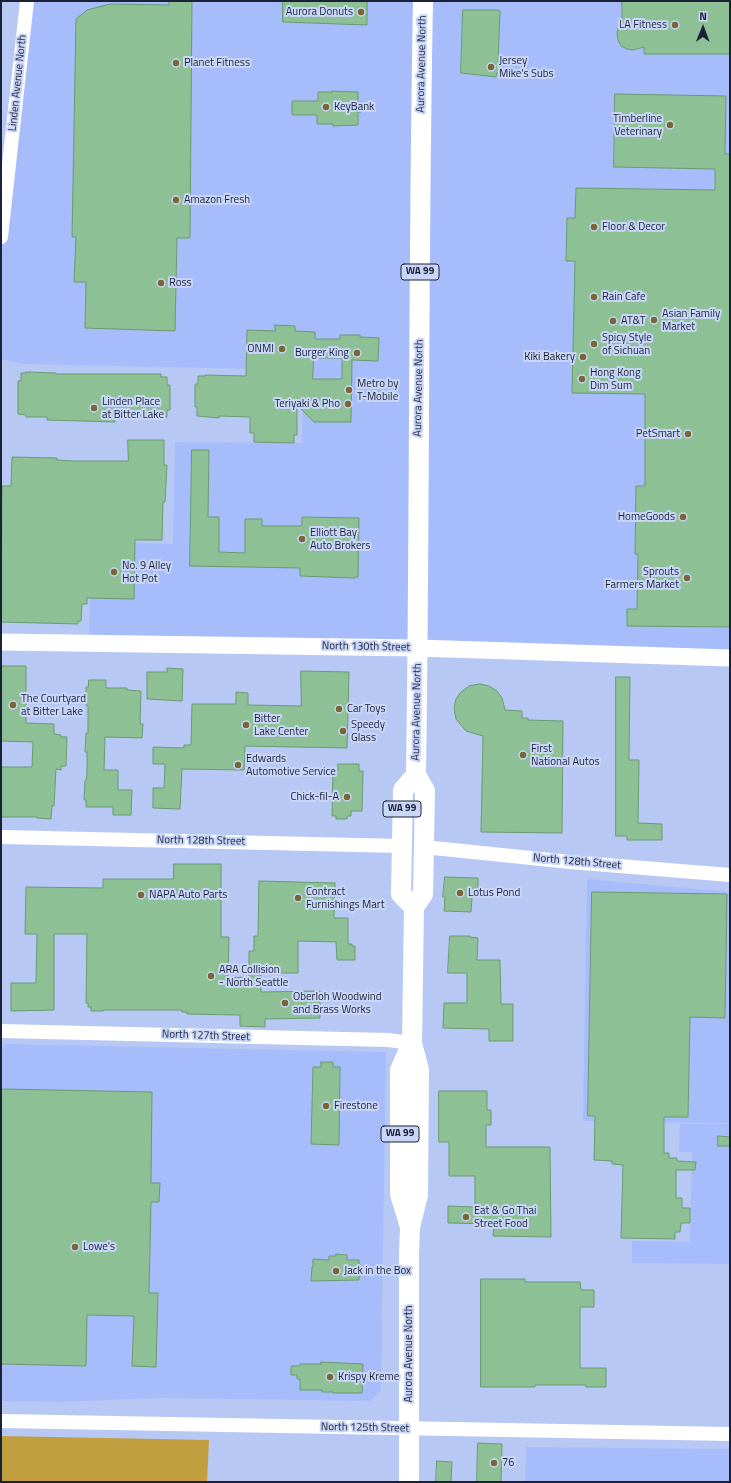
<!DOCTYPE html>
<style>
body{margin:0}
#map{position:relative;width:731px;height:1483px;overflow:hidden;background:#b8c8f5;font-family:"Titillium Web",sans-serif}
canvas{display:block}
.frame{position:absolute;inset:0;border:2px solid #1b2237;pointer-events:none}
.north{position:absolute;left:683px;top:8px;width:40px;height:40px;-webkit-text-stroke:3px #c9d6f8;paint-order:stroke;rotate:1deg;font-size:11px;font-weight:700;line-height:16px;text-align:center;color:#1b2237}
.north::after{content:'';display:block;margin:auto;width:14px;height:18px;background:#1b2237;clip-path:polygon(50% 0,100% 100%,50% 72%,0 100%)}
</style>
<div id="map">
<canvas width="731" height="1483"></canvas>
<div class="frame"></div>
<div class="north">N</div>
</div>
<script>
const context = document.querySelector('canvas').getContext('2d');
context.lineJoin = 'round';
function fillPath(path, color) { context.fillStyle = color; context.fill(path, 'evenodd'); }
function stroke(path, color, width, dash) { context.strokeStyle = color; context.lineWidth = width; context.lineCap = dash ? 'butt' : 'round'; context.setLineDash(dash || []); context.stroke(path); }
function drawText(font, color, halo, rows, align = 'center') {
  context.font = font + ' "Titillium Web",sans-serif'; context.lineWidth = 4; context.setLineDash([]); context.textBaseline = 'middle'; context.strokeStyle = halo; context.fillStyle = color; for (const [text, x, y, turn = 0] of rows) {
    context.save(); context.translate(x, y); context.rotate((+turn || 0) * Math.PI / 180); context.textAlign = isNaN(turn) ? turn : align; if (halo) context.strokeText(text, 0, 0); context.fillText(text, 0, 0); context.restore();
  }
}
fillPath(new Path2D(`
 M27,1H730V658L89,641L91,542L173,544L175,442L302,443L303,370L22,364L1,359V237Z
 M587,879L730,892V1123L583,1121Z
 M7,1044L386,1052L381,1390L370,1401L162,1398L58,1402L1,1401V1047Z
 M680,1124H730V1264L632,1263V1241L690,1242L692,1152H679Z
 M526,1447L730,1449V1482H525Z`), '#a7bdfb');
fillPath(new Path2D(`
 M1,1436L209,1440L207,1482H1Z`), '#c19f3f');
const building = new Path2D(`
 M169,1H192L190,238H177L175,331L85,328L86,282H74L76,237H72L76,19L87,10L110,4L169,5Z
 M283,1H367V25L283,22Z
 M622,1H730V54H644V47L633,50L627,49L621,46L618,40L617,34L618,28L622,23Z
 M463,10H499L500,11L498,62H500V73H497L496,77L461,73Z
 M332,91L358,92V103L361,102V112H358V125L333,126V124H317V115H292V101H318V92H332Z
 M615,94L726,96L725,154H730V627L627,626V609H637L638,554H635L636,486H645V394L572,393L575,261H566L567,218H575L576,188L715,190V169L614,167Z
 M275,325L295,326V331L315,332V339H340V335H360V337L379,338L378,361L352,360L351,422H314L297,405V435H294V443L254,442V433H250V417L219,416V418L197,416V407H195V384H198V376H205V375L246,376L247,330L275,331ZM314,358H342V379H313Z
 M26,372L56,373V374H161V377H167V385H170V410H167V417H161V418H145V416L115,415V422L47,420V417H26V415L18,414V381H21V373H26Z
 M128,440H164V465H167L165,502H163L162,540H135L134,599L87,598V604H82L81,621H78V624L1,622L2,486H11L12,457L57,458V460L73,461H128Z
 M192,450H209L208,517H219V552L245,553V519H262V526H302V517L359,518L358,577H355V578L300,576V568L190,566Z
 M1,666H26V723L54,724V734L61,735V737H67L66,766H61V770L56,769L54,806H52L51,819L37,818V817H1V767H32L33,742L1,741Z
 M167,668L183,669L182,701L147,699V672H167Z
 M301,671L349,672L347,748L245,746L244,770L182,769L180,809L153,808V788H164L165,764H153V747L184,748V745H191L192,704H236V692L248,693V705L301,706Z
 M616,677H630L629,760H639L638,823L662,824V840H627V836H616Z
 M89,680H106V688H127V690L141,691L140,724H143L142,738L105,737L104,770H118V790H132L131,815H113V807H86V800H84L85,781H86L87,774V752H85L86,733H88V706L86,705V687H88Z
 M480,684L489,686L497,691L502,698L505,710L522,711V718H528V720L563,721L562,833L481,832L483,736L466,731L456,719L454,708L456,699L461,692L469,686Z
 M338,764H359V771H363L362,811H351V816H347V819H336V816H332L333,770H338Z
 M174,864H221V937H229L228,978L249,977V951H254V936H258L259,881L335,883L334,918H348V944H352V946H355V960H337L336,942L298,941V973H261V992L320,991V1018L265,1019V1027L240,1026V1015L187,1014V1012H182V1010H103V1011H91V1007H88V1003H86L87,934H54V1010L11,1011V983H36L37,934H25L26,887L103,888V879H173Z
 M445,877L478,878V897H472L471,912L444,911L445,897H443Z
 M592,892L727,894L725,1018L690,1017L688,1117H664V1153H669V1158H677V1161L696,1162L695,1170H676V1198H682V1208H690V1223H681L680,1232H675V1239L621,1238L623,1165L612,1164V1161L594,1160L595,1116H588Z
 M450,936H470V937L478,938L477,960H500L501,1004H513V1041H489V1029L443,1028L444,1003H467V973H448Z
 M321,1062H333V1067H340L339,1145L311,1144L313,1067H321Z
 M1,1089L152,1092L151,1183H160L159,1202H151L149,1293H158L156,1367L132,1366L134,1316L87,1315L86,1366L1,1364Z
 M439,1091H487V1110H491V1125H486V1147H550L551,1237L493,1236L494,1224L448,1223V1206L475,1207V1176H449V1142H439Z
 M718,1136L730,1137V1146H718Z
 M336,1254L347,1255V1260H359V1265H361V1276H359V1280L311,1281L312,1267H313V1259L329,1260V1256H336Z
 M481,1279H525V1282H580L581,1290H594V1307H580V1368H606V1387H586V1385H535V1387H481Z
 M321,1362L363,1364L362,1393H333V1392H322V1390H300V1379H297V1375H291V1366H300V1364H321Z
 M478,1443L502,1444L501,1482H477Z
 M437,1461L452,1462L451,1482H436Z`);
fillPath(building, '#8dc095');
stroke(building, '#699b71', 1);
stroke(new Path2D(`
 M1,237L27,1
 M1,837L402,846
 M424,847L570,862L730,875
 M1,1031L388,1040L412,1043
 M1,1421L730,1434`), '#fff', 14);
stroke(new Path2D(`
 M1,642L417,648L730,658`), '#fff', 17);
stroke(new Path2D(`
 M414,907L401,894L403,790L416,775
 M410,1227L400,1194V1070L412,1043
 M409,1482V1254L410,1227L418,1195L419,1070L412,1043L414,907L423,894L425,791L416,775C420,517 418,259 423,1`), '#fff', 20);
for (const [x, y, r, color] of [
 [361,12,4,"#796635"],
 [675,25,4,"#796635"],
 [176,63,4,"#796635"],
 [491,67,4,"#796635"],
 [326,107,4,"#796635"],
 [670,125,4,"#796635"],
 [176,200,4,"#796635"],
 [594,227,4,"#796635"],
 [161,283,4,"#796635"],
 [594,297,4,"#796635"],
 [654,320,4,"#796635"],
 [613,321,4,"#796635"],
 [594,344,4,"#796635"],
 [282,349,4,"#796635"],
 [357,353,4,"#796635"],
 [583,357,4,"#796635"],
 [582,379,4,"#796635"],
 [349,390,4,"#796635"],
 [348,404,4,"#796635"],
 [94,408,4,"#796635"],
 [688,434,4,"#796635"],
 [683,517,4,"#796635"],
 [302,539,4,"#796635"],
 [114,572,4,"#796635"],
 [687,578,4,"#796635"],
 [13,705,4,"#796635"],
 [339,709,4,"#796635"],
 [246,725,4,"#796635"],
 [343,731,4,"#796635"],
 [523,755,4,"#796635"],
 [238,765,4,"#796635"],
 [347,797,4,"#796635"],
 [460,893,4,"#796635"],
 [141,895,4,"#796635"],
 [298,898,4,"#796635"],
 [211,976,4,"#796635"],
 [285,1003,4,"#796635"],
 [326,1106,4,"#796635"],
 [466,1217,4,"#796635"],
 [75,1247,4,"#796635"],
 [336,1271,4,"#796635"],
 [330,1377,4,"#796635"],
 [494,1463,4,"#796635"]
]) { const dot = new Path2D(); dot.arc(x, y, r, 0, 2 * Math.PI); context.fillStyle = color; context.fill(dot); stroke(dot, '#c9d6f8', 1.5); }
for (const [x, y, w] of [
 [420,272,38],
 [402,809,38],
 [400,1134,38]
]) { const box = new Path2D(); box.roundRect(x - w / 2, y - 8, w, 16, 3); context.fillStyle = '#c9d6f8'; context.fill(box); stroke(box, '#1b2237', 1); }
drawText('bold 10px', '#1b2237', null, [
 ["WA 99",420,272],
 ["WA 99",402,809],
 ["WA 99",400,1134]
]);
drawText('11px', '#1b2237', '#c9d6f8', [
 ["Aurora Donuts",353,12,"right"],
 ["LA Fitness",667,25,"right"],
 ["Jersey",499,61],
 ["Mike's Subs",499,74],
 ["Planet Fitness",184,63],
 ["KeyBank",334,107],
 ["Timberline",662,119,"right"],
 ["Veterinary",662,132,"right"],
 ["Amazon Fresh",184,200],
 ["Floor & Decor",602,227],
 ["Ross",169,283],
 ["Rain Cafe",602,297],
 ["Asian Family",662,314],
 ["Market",662,327],
 ["AT&T",621,321],
 ["Spicy Style",602,338],
 ["of Sichuan",602,351],
 ["ONMI",274,349,"right"],
 ["Burger King",349,353,"right"],
 ["Kiki Bakery",575,357,"right"],
 ["Hong Kong",590,373],
 ["Dim Sum",590,386],
 ["Metro by",357,384],
 ["T-Mobile",357,397],
 ["Linden Place",102,402],
 ["at Bitter Lake",102,415],
 ["Teriyaki & Pho",340,404,"right"],
 ["PetSmart",680,434,"right"],
 ["HomeGoods",675,517,"right"],
 ["Elliott Bay",310,533],
 ["Auto Brokers",310,546],
 ["No. 9 Alley",122,566],
 ["Hot Pot",122,579],
 ["Sprouts",679,572,"right"],
 ["Farmers Market",679,585,"right"],
 ["The Courtyard",21,699],
 ["at Bitter Lake",21,712],
 ["Car Toys",347,709],
 ["Bitter",254,719],
 ["Lake Center",254,732],
 ["Speedy",351,725],
 ["Glass",351,738],
 ["First",531,749],
 ["National Autos",531,762],
 ["Edwards",246,759],
 ["Automotive Service",246,772],
 ["Chick-fil-A",339,797,"right"],
 ["Contract",306,892],
 ["Furnishings Mart",306,905],
 ["Lotus Pond",468,893],
 ["NAPA Auto Parts",149,895],
 ["ARA Collision",219,970],
 ["- North Seattle",219,983],
 ["Oberloh Woodwind",293,997],
 ["and Brass Works",293,1010],
 ["Firestone",334,1106],
 ["Eat & Go Thai",474,1211],
 ["Street Food",474,1224],
 ["Lowe's",83,1247],
 ["Jack in the Box",344,1271],
 ["Krispy Kreme",338,1377],
 ["76",502,1463]
], 'left');
drawText('11px', '#1b2237', '#c9d6f8', [
 ["Aurora Avenue North",422,64,-89],
 ["Linden Avenue North",18,83,-84],
 ["Aurora Avenue North",419,388,-89],
 ["North 130th Street",366,647,1],
 ["Aurora Avenue North",417,712,-89],
 ["North 128th Street",201,841,1],
 ["North 128th Street",577,862,5],
 ["North 127th Street",206,1036,2],
 ["Aurora Avenue North",409,1354,-90],
 ["North 125th Street",365,1428,1]
]);
</script>
